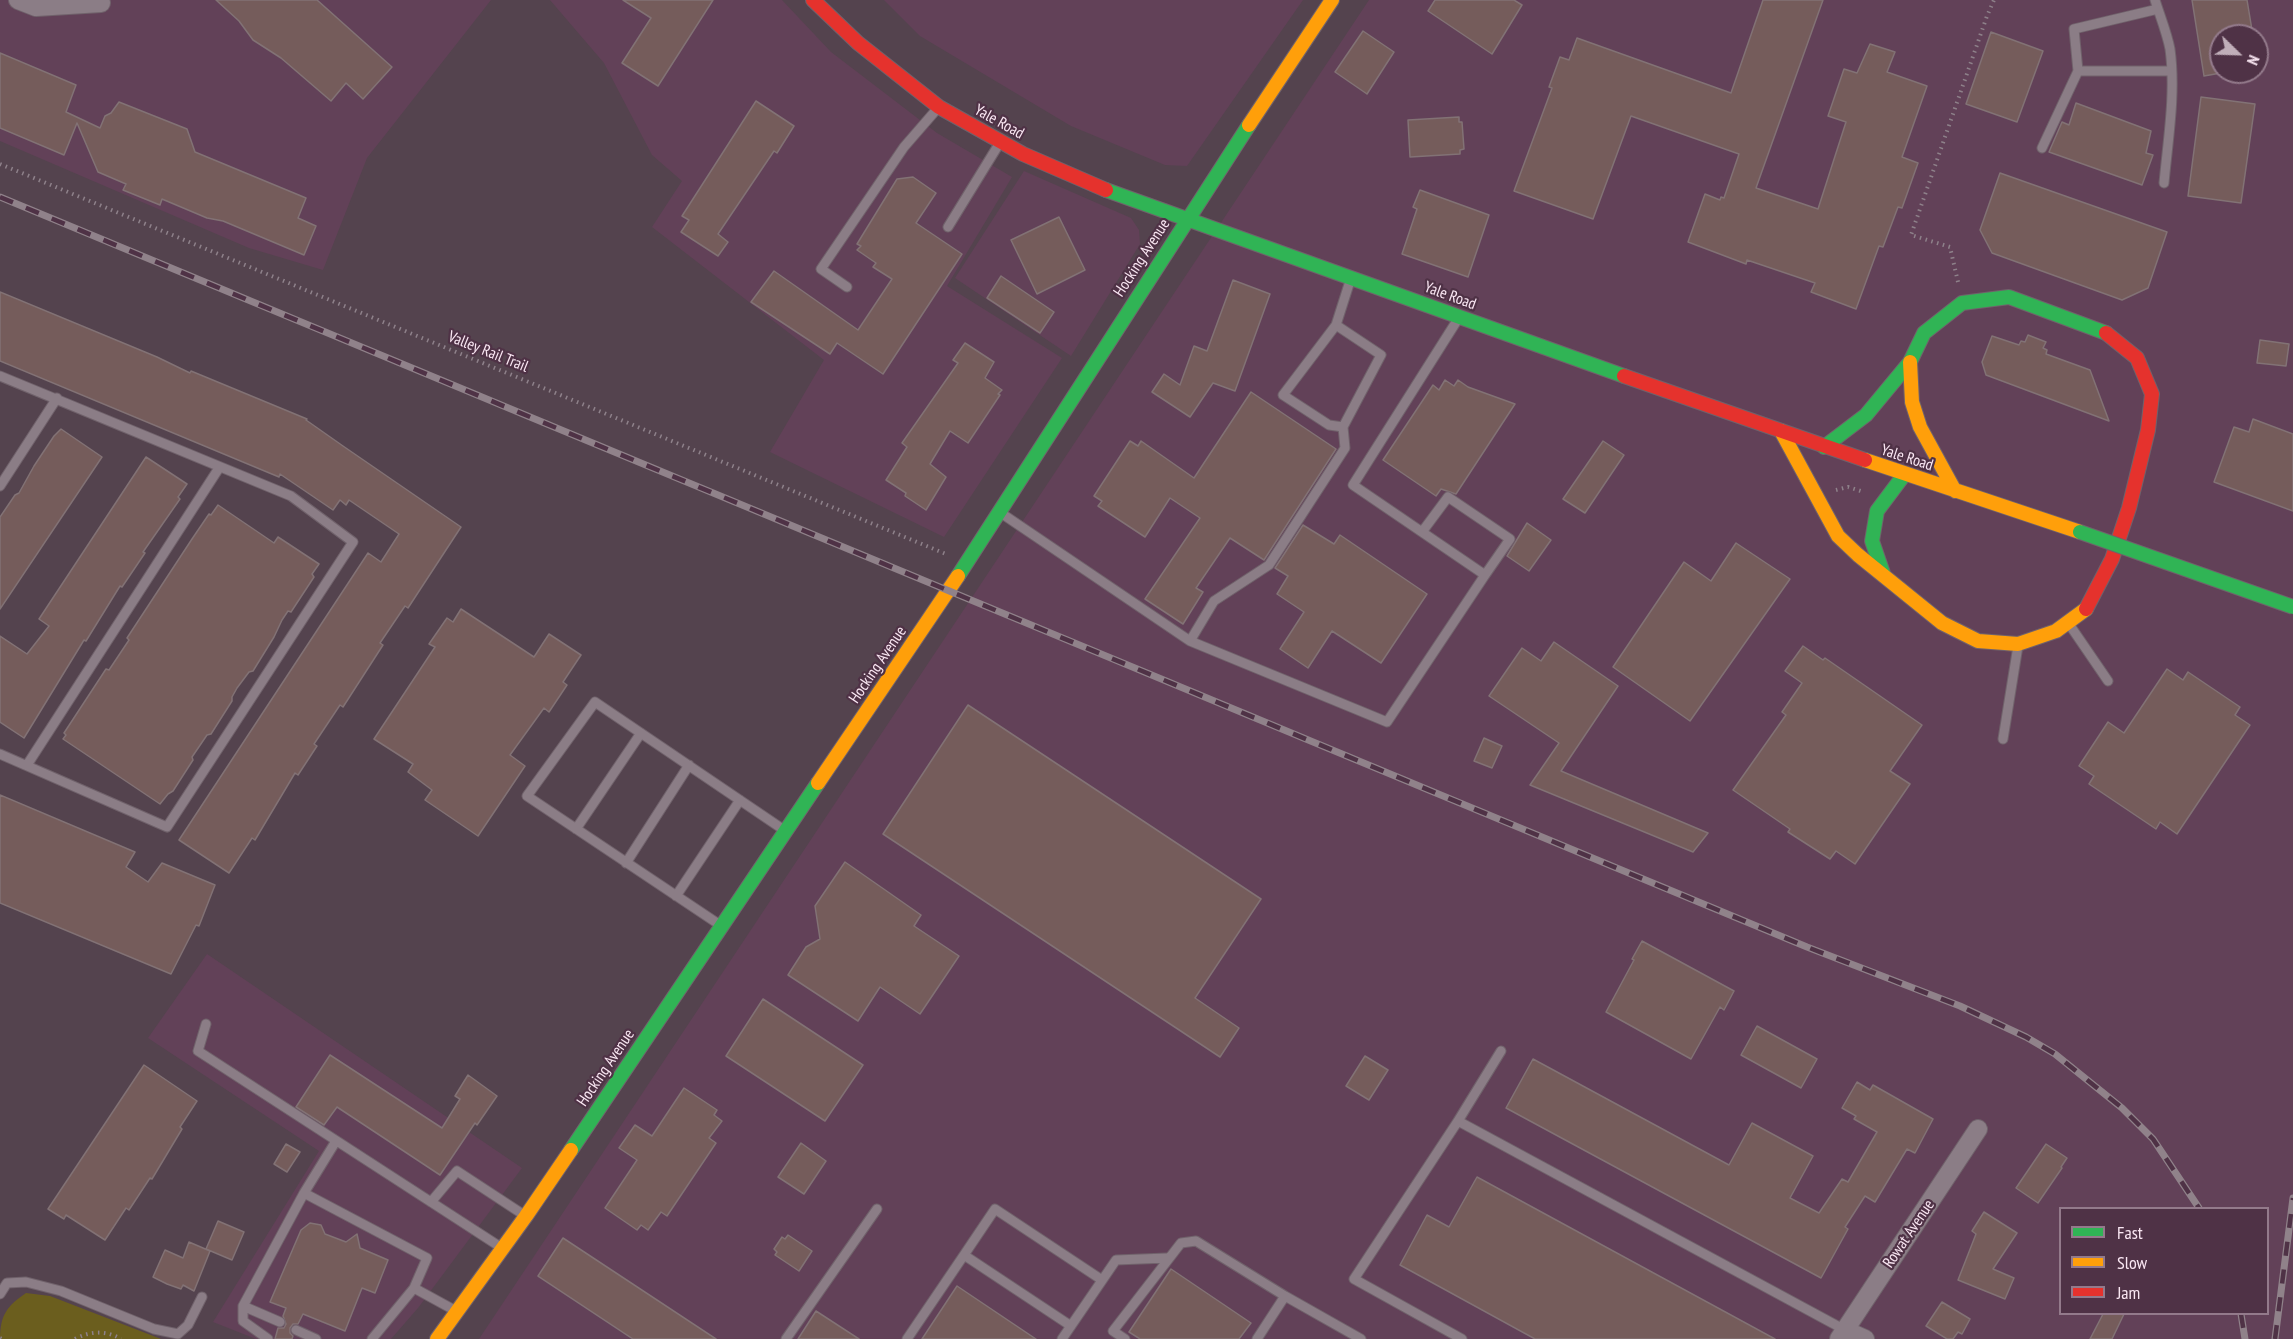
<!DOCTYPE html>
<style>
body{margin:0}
#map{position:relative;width:2293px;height:1339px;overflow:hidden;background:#54434e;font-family:"PT Sans Narrow",sans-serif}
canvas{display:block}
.legend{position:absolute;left:2059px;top:1207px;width:210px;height:108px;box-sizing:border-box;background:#4f3246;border:2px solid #937a8b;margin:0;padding:8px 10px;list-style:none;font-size:18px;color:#fae7f3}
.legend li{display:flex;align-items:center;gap:12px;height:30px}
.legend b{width:30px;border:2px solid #937a8b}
.north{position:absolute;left:2209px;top:24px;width:60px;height:60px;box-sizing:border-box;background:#4f3246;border:2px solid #937a8b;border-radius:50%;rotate:113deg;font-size:16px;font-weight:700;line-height:24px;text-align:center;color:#fae7f3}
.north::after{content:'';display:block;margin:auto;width:21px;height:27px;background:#c0aeb9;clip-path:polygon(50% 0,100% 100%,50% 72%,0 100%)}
</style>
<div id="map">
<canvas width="2293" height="1339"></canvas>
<ul class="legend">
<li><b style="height:8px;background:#30b455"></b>Fast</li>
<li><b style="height:8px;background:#ff9f0a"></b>Slow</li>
<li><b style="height:8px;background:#e5322d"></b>Jam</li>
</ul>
<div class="north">N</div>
</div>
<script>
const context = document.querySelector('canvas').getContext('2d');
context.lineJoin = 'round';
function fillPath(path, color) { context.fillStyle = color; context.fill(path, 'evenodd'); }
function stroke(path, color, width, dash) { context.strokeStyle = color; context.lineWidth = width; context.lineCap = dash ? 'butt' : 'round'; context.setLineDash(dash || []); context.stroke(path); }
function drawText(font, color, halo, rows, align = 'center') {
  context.font = font + ' "PT Sans Narrow",sans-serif'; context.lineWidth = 4.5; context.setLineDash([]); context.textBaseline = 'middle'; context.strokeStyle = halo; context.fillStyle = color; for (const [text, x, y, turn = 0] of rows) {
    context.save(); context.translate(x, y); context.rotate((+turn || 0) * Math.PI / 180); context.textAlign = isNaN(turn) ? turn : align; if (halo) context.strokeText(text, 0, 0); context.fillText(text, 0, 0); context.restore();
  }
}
fillPath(new Path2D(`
 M0,0H491L367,158L323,270L249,248L0,141Z
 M550,0H782L831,52L937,133L1012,177L947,286L1062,358L944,537L770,452L824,360L652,227L682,181L652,155L604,63Z
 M884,0H1303L1187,166L1165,165L1071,126L920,36Z
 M1369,0H2293V1339H479ZM2221,36H2257V72H2221ZM2060,1208H2268V1314H2060Z
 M1024,171L1131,218L1139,230L1140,244L1071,356L955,278Z
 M207,954L522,1168L418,1308L391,1339H256L213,1322L319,1151L148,1038Z`), '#624158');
fillPath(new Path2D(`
 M26,1293L50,1296L161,1339H0C0,1315 7,1306 26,1293Z`), '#6b5e1e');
const building = new Path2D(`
 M216,0H317L392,67L363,99L346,83L331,101L281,58L253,40L239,21Z
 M623,0H713L658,86L622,63L651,18Z
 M1435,0H1514L1522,5L1492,54L1428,11Z
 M1763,0H1823L1756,188L1818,209L1846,122L1828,116L1844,69L1857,73L1870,44L1895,52L1887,72L1927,86L1902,157L1918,163L1902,208L1898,207L1883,247L1879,246L1856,309L1811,292L1815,283L1747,260L1746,264L1688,242L1705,194L1720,200L1721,197L1724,198L1739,154L1631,116L1593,219L1514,191L1552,88L1549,87L1560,57L1569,60L1577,38L1731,93Z
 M2192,0H2247L2253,36H2221V73L2204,76Z
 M1363,31L1394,52L1367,94L1335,72Z
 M1991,32L2043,51L2017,122L1966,104Z
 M0,53L76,85L66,112L100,128L105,116L111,113L119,102L187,129L195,152L306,198L298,218L316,226L304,255L223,221L207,218L162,199L160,205L123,190L126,184L98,172L77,123L64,155L0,128Z
 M2201,97L2255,104L2241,203L2188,196Z
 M756,101L794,126L777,153L774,151L718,234L728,242L718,256L681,232L689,220L682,216Z
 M2076,103L2151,131L2146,153L2153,155L2142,185L2049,152L2062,122L2069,125Z
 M1459,117V122H1462L1464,149L1460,150V154L1410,157L1408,120Z
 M2000,173L2167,232L2148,288L2122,300L1992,253L1980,230Z
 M913,177L936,193L916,223L962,254L883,374L837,343L830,354L751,302L774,271L858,330L892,279L873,267L876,263L857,250L861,246L857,244L897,179Z
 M1420,190L1489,215L1468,277L1402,254L1417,209L1413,207Z
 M1059,217L1085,270L1037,294L1011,240Z
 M1001,276L1054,312L1040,333L987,298Z
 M1233,280L1270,294L1235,391L1213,383L1190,417L1152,392L1164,374L1180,385L1194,346L1207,351Z
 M0,292L157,357L190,373L191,371L307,419L306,420L343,446L461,527L408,608L405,606L380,643L383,645L343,707L340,705L314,744L317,746L298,775L295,773L255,840L252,838L229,873L179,840L368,553L381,562L399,534L349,500L346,505L340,500L333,510L280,474L279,477L0,361Z
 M2028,335L2046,342L2043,348L2047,350L2046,354L2090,370L2109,421L1986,375L1982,362L1992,336L2019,345L2021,341L2025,342Z
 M2260,340L2289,344L2286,366L2257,363Z
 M965,343L994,362L985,378L1002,390L998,394L1000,395L968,443L950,431L930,464L946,477L926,510L905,496L906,493L886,480L907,447L902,443L958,363L953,360Z
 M1445,380L1454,386L1458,380L1468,387L1515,404L1456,494L1441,489L1436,496L1383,460L1433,385L1439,390Z
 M1251,392L1336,449L1264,560L1230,538L1196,588L1203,592L1183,624L1145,599L1200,518L1170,498L1145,537L1098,506L1102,501L1094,496L1130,441L1138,446L1141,441L1194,478Z
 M2253,419L2293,434V511L2214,482L2234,427L2249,432Z
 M61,429L102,457L0,609V517L15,495L19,493L34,466L54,436Z
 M1603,441L1624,455L1585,513L1563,499Z
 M146,457L187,484L178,497L180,499L143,552L145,553L122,587L120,586L86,641L84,640L24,738L0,722V636L27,654L49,626L39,619Z
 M218,505L274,543L278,537L319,564L312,574L314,577L291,612L288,611L282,620L274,637L253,671L249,672L237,688L232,697V701L211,734L207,735L192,757L193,760L173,791L168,794L160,804L63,739L66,735L64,733L106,669L109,670L129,640L127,638L192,539L209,514L211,515Z
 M1527,523L1551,540L1529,571L1507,556Z
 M1303,525L1334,544L1340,535L1427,594L1381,663L1332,631L1308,668L1280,649L1304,612L1277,594L1288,576L1275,568Z
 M1736,543L1790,579L1690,721L1613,667L1684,562L1711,581Z
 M461,609L534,657L549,634L581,655L563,682L567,685L549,712L544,708L510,755L525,766L478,836L425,800L432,790L408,772L413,764L374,739L435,647L429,644L447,618L453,622Z
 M1554,642L1618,686L1561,771L1708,833L1693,852L1530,785L1559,743L1489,696L1522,648L1541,661Z
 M1803,646L1823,660L1825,658L1922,725L1890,771L1910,784L1855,864L1836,851L1830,859L1788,832L1790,829L1733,790L1786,715L1782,712L1802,683L1785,671Z
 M2167,669L2183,680L2188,672L2240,707L2235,715L2250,725L2177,834L2160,822L2156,829L2089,784L2094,776L2079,766L2108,722L2124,733Z
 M968,705L1261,899L1195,998L1239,1028L1220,1057L883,834Z
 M1484,738L1502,746L1492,768L1474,761Z
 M0,795L135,852L126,867L148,882L162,863L215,885L199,926L196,925L171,974L0,903Z
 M845,862L921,915L914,926L959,956L920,1014L880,987L858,1021L788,975L806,947L820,939L815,906Z
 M1642,941L1734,991L1724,1010L1720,1007L1691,1059L1606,1012L1634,960L1632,959Z
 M763,999L863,1065L825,1121L726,1056Z
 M1757,1026L1817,1059L1801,1088L1741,1055Z
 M330,1055L442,1128L460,1099L455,1096L468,1075L497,1096L477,1125L475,1123L440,1175L337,1107L324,1125L296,1107Z
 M1365,1056L1388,1070L1369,1100L1346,1086Z
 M1533,1059L1729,1165L1752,1123L1813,1156L1790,1198L1819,1213L1842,1179L1848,1182L1877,1132L1854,1119L1856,1116L1842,1108L1857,1082L1870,1090L1873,1085L1933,1119L1915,1153L1907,1149L1875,1202L1865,1196L1845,1227L1848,1229L1821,1278L1506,1108Z
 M144,1065L197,1101L180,1127L182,1129L152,1179L150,1178L129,1210L126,1208L105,1240L66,1215L64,1219L48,1209Z
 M684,1088L717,1110L714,1115L722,1121L709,1138L716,1143L667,1216L661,1212L648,1230L641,1225L637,1230L605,1208L637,1160L619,1148L635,1125L652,1136Z
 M801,1143L826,1161L804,1194L778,1177Z
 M286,1144L300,1152L287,1172L274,1164Z
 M2046,1144L2067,1158L2061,1167L2062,1168L2038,1203L2016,1188Z
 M1477,1177L1775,1339H1535L1400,1265L1427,1215L1449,1227Z
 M1984,1212L2017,1233L1993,1269L2014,1278L2005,1299L1958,1280L1976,1234L1972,1231Z
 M218,1221L244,1232L232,1260L206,1249Z
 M310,1223L321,1225L325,1234L346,1242L357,1234L360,1248L388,1260L375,1293L362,1288L345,1331L303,1314L298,1324H293L290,1328V1333L293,1336L292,1339H275L278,1328H284L286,1324L283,1316L286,1308L270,1302L301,1230Z
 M788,1235L812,1251L799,1271L775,1255L777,1252L774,1249L782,1237L785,1239Z
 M563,1238L716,1339H633L538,1276Z
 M189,1242L210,1251L194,1291L183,1285L181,1289L167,1284L153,1277L165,1250L183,1258Z
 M1171,1269L1251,1323L1239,1339H1140L1129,1332Z
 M957,1286L1036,1339H922Z
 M1942,1302L1970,1319L1962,1334L1958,1332L1953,1339H1947L1926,1326Z
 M816,1311L859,1339H798Z
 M2103,1314H2124L2112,1339H2090Z`);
fillPath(building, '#755c5b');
stroke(building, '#827275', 1.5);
const lane = new Path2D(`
 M2155,0C2160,16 2167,33 2170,49C2176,93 2168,139 2164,183
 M2158,9L2074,29L2078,71H2171
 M2042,148L2078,71
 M948,227L999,144
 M847,287L821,269L904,147L937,109
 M1336,325L1283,395L1329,425L1343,427L1381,355L1336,325L1350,281
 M0,376L291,496L353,542L167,827L0,754
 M0,486L57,398
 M1001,513L1190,641L1214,601L1269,565L1345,448L1343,427
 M1422,532L1448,497L1510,539L1485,575
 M2069,624L2108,681
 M1190,641L1387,722L1485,575L1353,485L1458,319
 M2003,739L2018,646
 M27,765L219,468
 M576,829L641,733
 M626,863L689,765
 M676,896L740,800
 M720,925L527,796L595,702L784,830
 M206,1024L198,1051L502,1248
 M1458,1121L1501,1051
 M304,1193L427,1258L414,1288L372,1339
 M431,1202L457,1171L524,1215
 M964,1255L995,1209L1102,1280
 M414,1288L456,1311
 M0,1294L7,1283L26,1282L61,1291L154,1329L178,1334L188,1325L202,1297
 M243,1306L280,1322
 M296,1330L316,1339
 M268,1339L243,1321V1306L304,1193L336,1141
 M786,1339L877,1209
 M907,1339L964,1255L1071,1326
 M1062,1339L1116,1260L1167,1258
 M1125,1339L1113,1331L1181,1243L1196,1241L1285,1296L1361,1339
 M1257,1339L1285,1296
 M1462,1339L1354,1279L1458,1121L1845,1330`);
const street = new Path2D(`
 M18,0L36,7L101,3
 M1845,1330L1865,1339
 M1839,1339L1978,1129`);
const fast = new Path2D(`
 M1106,190L1624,376
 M1824,447L1866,415L1910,362L1924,333L1962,303L2009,297L2106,333
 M1883,573L1872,541L1877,511L1904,475
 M958,576L1249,125
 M571,1150L818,783`);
const slow = new Path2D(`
 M1249,125L1332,0
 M1910,362L1912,402L1920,427L1955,491
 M1781,431L1838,536L1858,555L1942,623L1978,641L2018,644L2056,631L2086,609
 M1865,460L2080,532
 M818,783L958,576
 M437,1339L526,1216L571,1150`);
const jam = new Path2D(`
 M813,0L858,43L939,107L1023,154L1106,190
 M1624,376L1865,460
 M2086,609L2112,559L2129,508L2148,430L2152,394L2137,358L2106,333`);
stroke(lane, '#70626b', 11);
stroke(street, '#70626b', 20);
stroke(fast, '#70626b', 16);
stroke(slow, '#70626b', 16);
stroke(jam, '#70626b', 16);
stroke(new Path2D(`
 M0,164L946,554
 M1958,282L1950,247L1911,235L1987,16L1994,0
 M1836,490L1848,487L1864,492
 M0,1338L2,1339
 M75,1339C90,1331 106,1330 121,1339`), '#8e818a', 4, [1.5, 4.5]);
stroke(lane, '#8b7d86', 9);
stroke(street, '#8b7d86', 18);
stroke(fast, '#30b455', 14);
stroke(slow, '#ff9f0a', 14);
stroke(jam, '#e5322d', 14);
const rail = new Path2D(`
 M0,197L1807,947L1960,1006L2026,1037L2055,1054L2122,1108L2153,1139L2199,1208
 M2241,1314L2245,1339
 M2275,1339L2293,1198`);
stroke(rail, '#90828a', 7);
stroke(rail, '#4f3246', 4.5, [14]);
const fastBridge = new Path2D(`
 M2080,532L2293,607`);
stroke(fastBridge, '#70626b', 16, []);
stroke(fastBridge, '#30b455', 14);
drawText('16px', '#fae7f3', '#4f3246', [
 ["Yale Road",999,122,29],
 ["Hocking Avenue",1142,258,-57],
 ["Yale Road",1450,296,20],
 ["Valley Rail Trail",488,352,22],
 ["Yale Road",1907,458,18],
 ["Hocking Avenue",878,665,-56],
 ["Hocking Avenue",606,1068,-56],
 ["Rowat Avenue",1909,1234,-56]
]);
</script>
